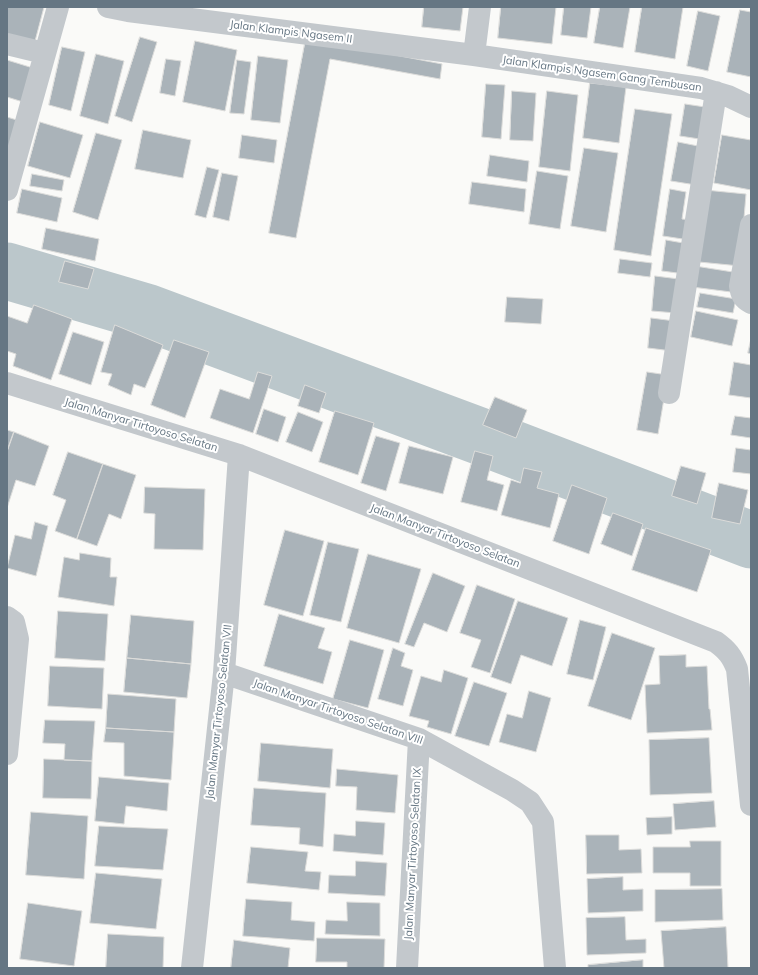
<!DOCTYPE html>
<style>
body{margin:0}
#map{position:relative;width:758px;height:975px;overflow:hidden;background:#fafaf8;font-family:Mulish,sans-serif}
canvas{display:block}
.frame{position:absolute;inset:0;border:8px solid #657683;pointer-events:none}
</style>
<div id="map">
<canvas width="758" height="975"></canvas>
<div class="frame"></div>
</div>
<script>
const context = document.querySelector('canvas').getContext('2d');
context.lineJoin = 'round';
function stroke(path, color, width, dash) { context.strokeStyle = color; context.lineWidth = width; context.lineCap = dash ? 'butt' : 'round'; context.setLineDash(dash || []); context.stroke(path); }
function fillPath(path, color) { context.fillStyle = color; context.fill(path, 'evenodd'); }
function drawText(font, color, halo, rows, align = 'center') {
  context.font = font + ' Mulish,sans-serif'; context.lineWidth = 4; context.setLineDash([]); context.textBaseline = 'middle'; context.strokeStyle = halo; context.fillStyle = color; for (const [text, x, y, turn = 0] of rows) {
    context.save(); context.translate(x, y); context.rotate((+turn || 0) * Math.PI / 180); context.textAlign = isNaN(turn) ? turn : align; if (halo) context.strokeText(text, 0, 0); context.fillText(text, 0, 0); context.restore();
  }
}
stroke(new Path2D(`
 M7,271L146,312L482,437L751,540`), '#bbc7cb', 57);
const building = new Path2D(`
 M7,7H44L34,45L7,38Z
 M424,7H463L460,31L422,27Z
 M501,7H556L552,44L498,38Z
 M564,7H591L587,38L561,35Z
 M600,7H630L623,48L594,43Z
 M642,7H683L675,59L635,52Z
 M740,10L751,12V77L727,72Z
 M698,11L720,16L708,71L687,66Z
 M140,37L157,42L132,122L115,116Z
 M306,38L442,64L440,79L330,59L296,238L269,233Z
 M195,41L237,50L225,111L183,102Z
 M62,47L85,52L71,111L49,105Z
 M96,54L124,61L108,124L80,116Z
 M258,56L288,60L280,123L251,120Z
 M166,59L181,61L175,96L160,93Z
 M7,60L33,68L23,102L7,97Z
 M237,60L251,62L244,114L230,113Z
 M590,83L626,87L619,143L583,138Z
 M486,84L505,85L501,139L482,137Z
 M512,91L536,93L533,141L510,140Z
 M547,91L578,95L570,171L539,167Z
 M685,104L712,108L706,140L680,136Z
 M635,109L672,114L651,256L614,250Z
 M7,117L20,121L12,149L7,147Z
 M40,122L83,135L70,178L28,166Z
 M143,130L191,140L183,178L135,169Z
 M96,133L122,140L98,220L73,212Z
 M242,135L277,140L274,163L239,158Z
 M722,135L751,140V190L714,183Z
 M678,142L703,147L696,185L671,181Z
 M584,148L618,153L606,232L571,226Z
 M490,155L529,161L527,182L487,176Z
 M207,167L219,170L206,218L195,215Z
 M537,171L568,176L560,229L529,224Z
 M222,173L238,176L229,221L213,217Z
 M32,174L64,180L62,191L30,186Z
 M472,182L526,189L524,212L469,204Z
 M22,189L62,198L57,222L17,213Z
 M670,189L686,192L682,219L692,220L689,240L663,236Z
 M705,190L746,194L740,266L699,262Z
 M46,228L99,239L95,261L42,249Z
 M666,240L689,244L685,274L662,271Z
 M620,259L652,263L650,277L618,273Z
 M65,261L94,269L88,289L59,282Z
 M695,266L733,272L731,292L692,287Z
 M655,276L679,279L676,313L652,311Z
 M700,293L736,299L733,313L697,307Z
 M507,297L543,299L541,324L505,322Z
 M34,305L72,319L51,380L13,366L16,354L7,351V316L27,323Z
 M696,311L738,320L732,346L691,337Z
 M651,318L675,321L672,351L648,348Z
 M115,325L163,345L145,388L134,384L131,395L108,385L112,374L101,372Z
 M73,332L104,342L91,385L59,374Z
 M751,339V354L748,353Z
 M174,340L209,352L185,418L151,405Z
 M734,362L751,365V398L729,395Z
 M258,372L272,376L253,433L210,418L220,389L249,399Z
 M647,372L668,375L658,434L637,430Z
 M305,385L326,393L319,413L298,406Z
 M495,397L527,410L516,438L483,425Z
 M264,409L286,417L278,442L256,434Z
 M335,411L374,423L358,475L319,462Z
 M298,412L323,422L312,452L286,442Z
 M735,416L751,418V438L731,435Z
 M7,430L14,432L7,452Z
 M14,432L49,446L35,486L16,480L7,508V451Z
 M376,436L400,443L386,491L361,483Z
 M409,446L453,457L443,494L399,483Z
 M736,448L751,450V474L733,472Z
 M475,451L493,456L487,480L504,485L497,511L461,502Z
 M68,452L103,464L77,539L55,531L66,500L53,495Z
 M103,464L136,475L121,519L109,514L97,546L77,539Z
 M681,466L706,473L697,504L672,496Z
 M524,468L542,472L537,488L559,494L550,528L501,515L511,480L520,483Z
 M719,483L748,490L740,524L712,518Z
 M572,485L607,498L589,554L553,541Z
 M145,487L205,489L203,550L154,549L155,514L144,513Z
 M613,513L643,524L632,556L601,544Z
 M35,522L48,526L36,576L7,568L15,535L31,539Z
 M646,528L711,550L697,592L632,570Z
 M285,530L324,541L303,616L264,605Z
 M328,542L359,549L341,622L310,615Z
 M80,553L111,558L110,577H117L114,606L58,597L64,557L79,560Z
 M368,554L421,569L399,643L347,628Z
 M433,573L465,586L447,632L424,623L414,647L405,644Z
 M477,585L515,599L490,673L471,667L481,640L460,633Z
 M518,601L568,618L552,666L521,655L511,684L491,677Z
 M58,611L108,614L105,661L55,658Z
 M279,614L325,628L318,648L332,652L323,684L264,666Z
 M131,615L194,621L191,664L127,658Z
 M580,620L606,627L593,680L567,674Z
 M612,633L655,648L631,720L588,706Z
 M350,640L384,650L368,708L333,699Z
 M393,648L405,653L401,666L413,670L403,706L378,699Z
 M686,655V667L707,666L709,709H710L712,730L647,733L645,685L660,684L659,656Z
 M127,658L191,664L187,698L124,692Z
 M50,666L104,668L102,709L48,706Z
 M444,670L468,678L451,734L427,727L429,721L409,716L421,676L441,682Z
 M474,682L507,693L489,746L455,736Z
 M529,691L551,698L536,752L499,742L507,714L522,718Z
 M108,694L176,699L174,732L106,728Z
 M45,720L95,721L92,761L64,760L65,744L43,743Z
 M106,728L174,732L171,780L124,776V743L104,742Z
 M709,738L712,793L650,795L649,740Z
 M261,743L333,749L330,788L258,781Z
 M44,759L92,761L91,799L43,798Z
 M337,769L398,775L395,813L356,810L357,787L336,786Z
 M99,777L169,783L167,811L126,806L124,824L95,821Z
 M254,788L326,793L323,847L299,844L300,828L251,825Z
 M714,801L716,827L675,830L673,804Z
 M31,812L88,816L84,879L26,875Z
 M672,817V834L647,835L646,818Z
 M356,821L385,823L383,855L333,851L334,834L355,836Z
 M99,826L168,829L163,870L95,866Z
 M586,835H619V850L641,849L642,873L587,874Z
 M690,841H721V886H690V873H653V847H690Z
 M251,847L308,852L305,871L321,872L319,890L247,883Z
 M356,861L387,863L385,896L328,893L329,875L355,876Z
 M96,873L162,879L156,929L90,923Z
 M623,877V890L643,889V911L588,913L587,879Z
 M722,889L723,920L655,922V890Z
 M246,899L292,902L291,920L315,922L314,941L243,936Z
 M347,902L380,903V936L325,934L326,920L347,921Z
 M28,903L82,911L74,966L20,959Z
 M625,917L626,940L646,939V953L587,955L586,918Z
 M726,927L728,968H664L661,931Z
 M108,934L164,937L163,968H106Z
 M317,938L385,939L384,968H347V962H316Z
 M234,940L290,948L288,968H231Z
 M643,960V968H588V965Z`);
fillPath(building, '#aab3b9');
stroke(building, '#dcdcda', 1);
stroke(new Path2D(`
 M108,7L128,11L474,55L701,88L728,96L751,107
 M7,44L44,53
 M474,55L480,7
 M7,190L58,7
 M751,225L740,286C741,294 743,299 751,303
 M7,383L239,455L716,642C727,650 732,656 737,669L751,805
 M669,393L716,92
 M7,617L14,622L18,639L7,754
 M224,673L419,739L512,790L530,802L543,822L555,968
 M192,968L224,673L239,455
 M407,968L419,739`), '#c3c8cc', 22);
drawText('11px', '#657683', '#fff', [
 ["Jalan Klampis Ngasem II",291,32,7],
 ["Jalan Klampis Ngasem Gang Tembusan",602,74,8],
 ["Jalan Manyar Tirtoyoso Selatan",141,425,17],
 ["Jalan Manyar Tirtoyoso Selatan",445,536,21],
 ["Jalan Manyar Tirtoyoso Selatan VII",219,712,-84],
 ["Jalan Manyar Tirtoyoso Selatan VIII",338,712,19],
 ["Jalan Manyar Tirtoyoso Selatan IX",413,854,-87]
]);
</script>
